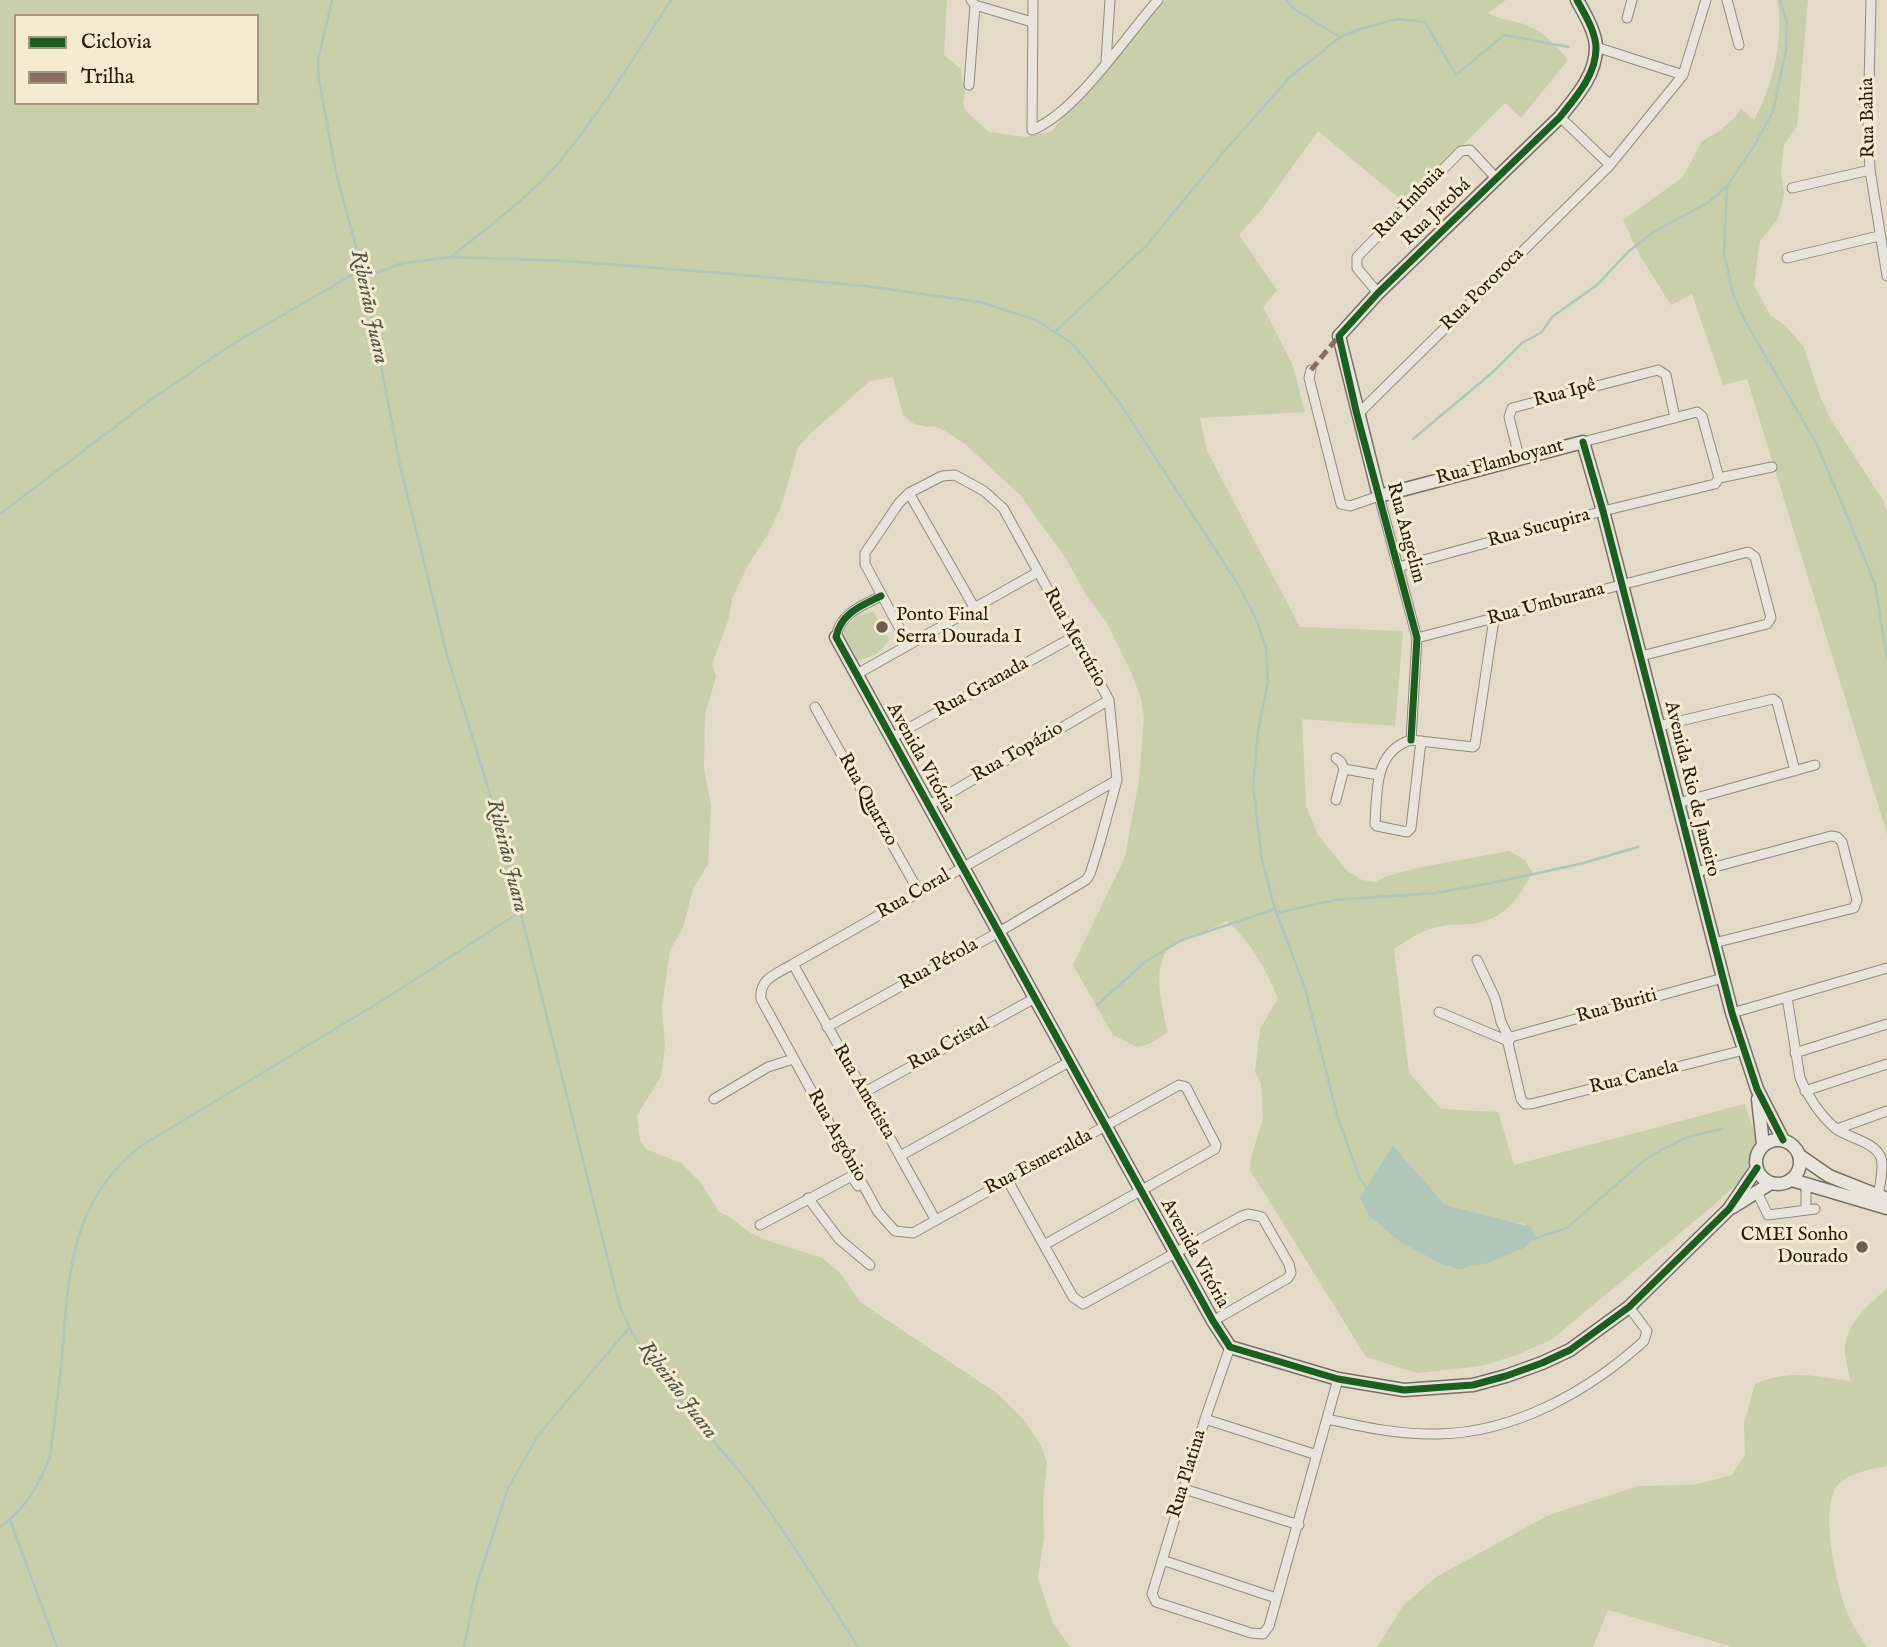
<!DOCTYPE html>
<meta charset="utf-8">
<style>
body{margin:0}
#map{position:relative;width:1887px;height:1647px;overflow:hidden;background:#e3dbc8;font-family:"IM FELL English",serif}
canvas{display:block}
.legend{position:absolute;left:14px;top:14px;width:245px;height:91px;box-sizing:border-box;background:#f5ebd3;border:2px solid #a49882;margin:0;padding:9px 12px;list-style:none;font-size:21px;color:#2a1b09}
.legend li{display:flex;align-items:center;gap:14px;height:35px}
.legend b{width:35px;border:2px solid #a49882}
</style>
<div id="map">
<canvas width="1887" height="1647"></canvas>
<ul class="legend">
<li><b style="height:9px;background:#1b5e20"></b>Ciclovia</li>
<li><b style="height:9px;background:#8d6e63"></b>Trilha</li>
</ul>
</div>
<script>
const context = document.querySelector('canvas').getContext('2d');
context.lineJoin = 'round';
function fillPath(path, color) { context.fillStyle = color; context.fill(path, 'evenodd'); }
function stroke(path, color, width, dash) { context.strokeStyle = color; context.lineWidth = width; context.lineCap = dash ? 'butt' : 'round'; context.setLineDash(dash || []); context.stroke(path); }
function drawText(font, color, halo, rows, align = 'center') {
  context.font = font + ' "IM FELL English",serif'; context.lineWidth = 6; context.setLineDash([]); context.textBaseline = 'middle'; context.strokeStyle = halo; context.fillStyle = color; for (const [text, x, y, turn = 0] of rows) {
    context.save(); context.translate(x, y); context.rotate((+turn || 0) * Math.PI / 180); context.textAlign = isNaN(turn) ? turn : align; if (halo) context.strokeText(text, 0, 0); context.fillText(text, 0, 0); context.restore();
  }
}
fillPath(new Path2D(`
 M0,0H947L944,55L961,69V75L966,88L963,102L965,110L989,132L1026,137L1052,131L1097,73L1165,0H1506L1488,13C1500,20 1507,19 1520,23C1541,29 1554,43 1568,60L1521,118L1505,103L1405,203L1318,131L1262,209L1239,235L1277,290L1263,307L1293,366L1305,412L1200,418L1207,451L1300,627L1403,631L1395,726L1302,719L1306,806L1318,835L1347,871L1362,880L1375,882L1387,876L1422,867L1509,851L1525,860L1532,872C1522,895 1504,919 1477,923C1463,926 1448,923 1433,928C1419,932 1406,941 1394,949L1409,1073L1441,1109L1498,1112L1514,1165L1745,1104L1758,1144L1742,1179L1714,1205L1551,1340L1514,1356L1481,1366L1417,1373L1366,1357L1250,1170L1251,1157L1263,1119L1261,1083L1255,1072L1260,1029L1278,998C1265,968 1252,943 1227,921C1212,930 1196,933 1180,940C1147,955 1162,1006 1168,1032L1147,1045L1137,1047L1113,1035L1073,965L1125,857L1139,780L1144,717L1141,699L1132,674L1107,623L1086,595L1067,560L1020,495L965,444L947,432L935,426L927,427L914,424L903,415L893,377L870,381L812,432L798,447L781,507L768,534L748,565L732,599L728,621L712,664L716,677L705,714L704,768L711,805L708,864L693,889L683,928L670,950L662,1007L665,1046L661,1077L637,1115L640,1140L646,1149L681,1163L701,1183L719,1212L730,1217L749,1232L763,1239L822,1258L840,1273L860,1302L998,1394L1025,1421L1041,1446L1047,1463L1043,1501L1044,1537L1038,1578L1052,1621L1070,1647H0ZM16,16H257V103H16ZM1393,1145L1445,1205L1508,1222L1526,1224L1445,1266L1400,1242L1369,1216Z
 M1777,0H1808L1797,126L1784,145L1781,170L1784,195L1778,219L1760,241L1754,285L1770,315L1786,326L1804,347L1819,394L1831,420L1883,500L1887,512V834L1747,379L1723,385L1692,294L1671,305L1640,256L1623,220L1683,177L1702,141L1720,131L1735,117L1741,108L1754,120C1772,89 1785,35 1777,0Z
 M873,611L889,639C882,654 868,659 853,661L844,651V630L857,616Z
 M1887,1288V1466C1871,1469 1848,1473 1837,1486C1819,1509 1837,1589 1848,1614C1852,1625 1860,1636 1867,1647H1733L1608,1610L1593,1647H1377L1403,1606L1436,1577L1549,1515L1638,1486L1694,1485L1732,1475L1745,1455L1744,1423L1755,1384C1787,1369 1817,1376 1850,1381C1849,1372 1846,1363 1845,1353C1844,1324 1868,1306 1887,1288Z`), '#c9ceab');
fillPath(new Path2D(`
 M1393,1145L1445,1205L1531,1227L1534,1236L1526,1247L1485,1264L1445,1266L1400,1242L1369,1216L1360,1198Z`), '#b0c6b9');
stroke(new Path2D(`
 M332,0L318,60L319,80L336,172L364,277L400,465L447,655L494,807L620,1307C649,1377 709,1431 755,1491C792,1541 825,1595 858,1647
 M1286,0L1294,9L1340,37
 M1727,186L1724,253L1733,294L1744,319L1816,443L1843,506L1875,584L1887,659
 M452,256C489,226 530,197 561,160C602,110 636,54 671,0
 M364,277L403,263L451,257L567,261L721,273L866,286L980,302L1036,320L1070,342L1084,357L1121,405L1239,586L1256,619L1266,648L1268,681L1258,732L1253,786L1262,860L1275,909L1305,988L1337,1115L1360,1179L1369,1191
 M1056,331L1147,245L1220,156L1290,77L1340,37L1360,29L1397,19L1425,22L1456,75L1504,35L1569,47
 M1413,439L1493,372L1522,343L1542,332L1552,317L1597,285L1628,252L1655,231L1709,202L1727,186L1756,143L1773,111L1786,50L1787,22L1780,0
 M0,514L149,401L231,345L362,269
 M1276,913L1335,900L1435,893L1491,883L1580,864L1638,847
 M1097,1005L1146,961L1182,940L1275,909
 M1530,1240L1567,1228L1642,1162L1661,1150L1687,1137L1722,1129
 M1452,1265L1460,1268L1469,1265
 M10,1520L57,1647
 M0,1527C25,1509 39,1486 50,1457C54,1423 59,1389 62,1355C69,1273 70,1201 141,1146L383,1000L520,912
 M464,1647L476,1587L508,1488L539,1434L629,1328`), '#b0c6b9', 2.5);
const street = new Path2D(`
 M971,0L975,5L1032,22
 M1033,0L1032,130C1077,112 1125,37 1158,0
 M1727,0L1739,45
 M1871,0L1868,127L1870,170L1887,276
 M1627,18L1632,0
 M1596,47L1683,75
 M1106,62L1110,0
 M969,85L975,5
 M1560,117L1610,165
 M1792,188L1870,170
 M1787,258L1879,236
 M1378,293L1357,268V257L1461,151L1470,150L1496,178
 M1311,370L1309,378L1341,504L1350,506L1379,496L1417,638L1411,740
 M1357,415L1610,165L1683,75L1706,0
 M1583,442L1697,412L1702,416L1719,478
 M1519,457L1509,417L1512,408L1658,370L1666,375L1675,418
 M1719,478L1772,467
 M909,493L974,607
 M1398,567L1603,511L1715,484L1719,478
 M836,637C841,613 861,606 881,596
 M1417,638L1748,552L1755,557L1771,618L1767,624L1641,656
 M857,674L1038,572
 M815,707L919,892
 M1659,726L1773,699L1777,702L1795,771
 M891,738L1073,637
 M1421,741L1411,828L1407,832L1377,826L1375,824C1377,792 1374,751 1411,740L1473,747L1475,745L1494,619
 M1336,758L1341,762L1344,769L1379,775
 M1336,800L1344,769
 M1678,803L1815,765
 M928,806L1109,700
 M1696,872L1831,836L1837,837L1842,842L1857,900L1854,908L1714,943
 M1477,960L1495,998L1501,1022L1509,1038
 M793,964L935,1219
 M1723,978L1511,1037L1508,1043L1521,1099L1525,1104H1531L1744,1050
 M1787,997L1800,1078C1808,1096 1820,1115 1835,1128C1847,1138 1875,1141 1881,1158C1884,1168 1880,1185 1878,1196
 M1439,1012L1508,1041
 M1732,1013L1887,968
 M827,1027L999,932L1086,880L1090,874L1100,842L1117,780L1109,700L1003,508L984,491L955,475L942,476L909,493L899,503L865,553V564L908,644
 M1795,1053L1887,1024
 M1805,1091L1887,1064
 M863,1093L1035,998
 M714,1099L768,1067L793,1059
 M1837,1129L1887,1111
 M900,1156L1069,1062
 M1007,1179L1073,1297L1083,1304L1240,1217L1248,1214L1262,1217L1289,1264L1291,1273L1288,1278L1213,1321
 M1806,1184V1210
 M1757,1192L1768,1215L1815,1209
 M808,1198L839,1239L870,1265
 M760,1225L850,1177H852L858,1186
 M1044,1245L1215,1149L1216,1145L1186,1087L1179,1085L913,1233L895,1231L878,1212L761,999C759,978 777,974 793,964L1117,780
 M1230,1347L1205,1419L1152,1594L1156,1602L1251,1633L1263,1634L1269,1626L1338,1379
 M1205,1419L1317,1455
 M1327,1419C1364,1427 1400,1435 1438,1434C1514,1433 1589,1391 1644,1341L1647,1331L1629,1307
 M1184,1489L1299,1525
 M1162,1560L1276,1598`);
const secondary = new Path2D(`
 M1577,0C1584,13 1596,32 1596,48C1596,75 1576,97 1560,117L1378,293L1339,336L1379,496L1583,442L1603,511L1732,1013L1757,1089L1783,1140
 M836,637L1213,1321L1230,1347L1338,1379L1404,1390L1473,1385L1506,1376L1542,1363L1570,1350L1629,1307L1729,1209L1757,1168
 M1758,1099L1763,1145
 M1756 1162a22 22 0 1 1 44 0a22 22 0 1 1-44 0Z
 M1800,1156L1829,1176L1887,1199
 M1792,1180L1887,1208
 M1733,1207L1771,1183`);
stroke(street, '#928b7e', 11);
stroke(secondary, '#777165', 15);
stroke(street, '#e9e4db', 9);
stroke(secondary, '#e9e4db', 12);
stroke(new Path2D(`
 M1311,370L1339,336`), '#8d6e63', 5, [10, 5]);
stroke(new Path2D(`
 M1583,442L1603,511L1732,1013L1757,1089L1783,1140
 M881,596C861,606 841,613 836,637L1213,1321L1230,1347L1338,1379L1404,1390L1473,1385L1506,1376L1542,1363L1570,1350L1629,1307L1729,1209L1757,1168
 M1411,740L1417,638L1357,415L1339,336L1378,293L1560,117C1576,97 1596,75 1596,48C1596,32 1584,13 1577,0`), '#1b5e20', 7);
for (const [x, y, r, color] of [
 [882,627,7,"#6b5e4c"],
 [1862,1247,7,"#6b5e4c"]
]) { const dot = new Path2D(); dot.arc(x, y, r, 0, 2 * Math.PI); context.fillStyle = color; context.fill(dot); stroke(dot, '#f5ebd3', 2.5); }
drawText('19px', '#2a1b09', '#f5ebd3', [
 ["Rua Bahia",1869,118,-91],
 ["Rua Imbuia",1410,203,-46],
 ["Rua Jatobá",1437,213,-44],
 ["Rua Pororoca",1483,290,-45],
 ["Rua Ipê",1565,394,-15],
 ["Rua Flamboyant",1500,463,-15],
 ["Rua Sucupira",1539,529,-15],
 ["Rua Angelim",1405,533,75],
 ["Rua Umburana",1546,605,-15],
 ["Rua Mercúrio",1074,638,61],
 ["Rua Granada",982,688,-29],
 ["Rua Topázio",1018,753,-30],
 ["Avenida Vitória",920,758,61],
 ["Avenida Rio de Janeiro",1691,789,76],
 ["Rua Quartzo",867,800,61],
 ["Rua Coral",914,895,-30],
 ["Rua Pérola",939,965,-29],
 ["Rua Buriti",1617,1007,-16],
 ["Rua Cristal",949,1045,-29],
 ["Rua Canela",1634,1078,-14],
 ["Rua Ametista",863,1092,60],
 ["Rua Argônio",836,1136,61],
 ["Rua Esmeralda",1039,1163,-28],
 ["Avenida Vitória",1194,1254,61],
 ["Rua Platina",1188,1474,-73]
]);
drawText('19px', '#2a1b09', '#f5ebd3', [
 ["Ponto Final",896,616],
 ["Serra Dourada I",896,638],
 ["CMEI Sonho",1848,1236,"right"],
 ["Dourado",1848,1258,"right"]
], 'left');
drawText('italic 21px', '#515444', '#f5ebd3', [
 ["Ribeirão Juara",368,307,78],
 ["Ribeirão Juara",506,856,76],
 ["Ribeirão Juara",677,1391,53]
]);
</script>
